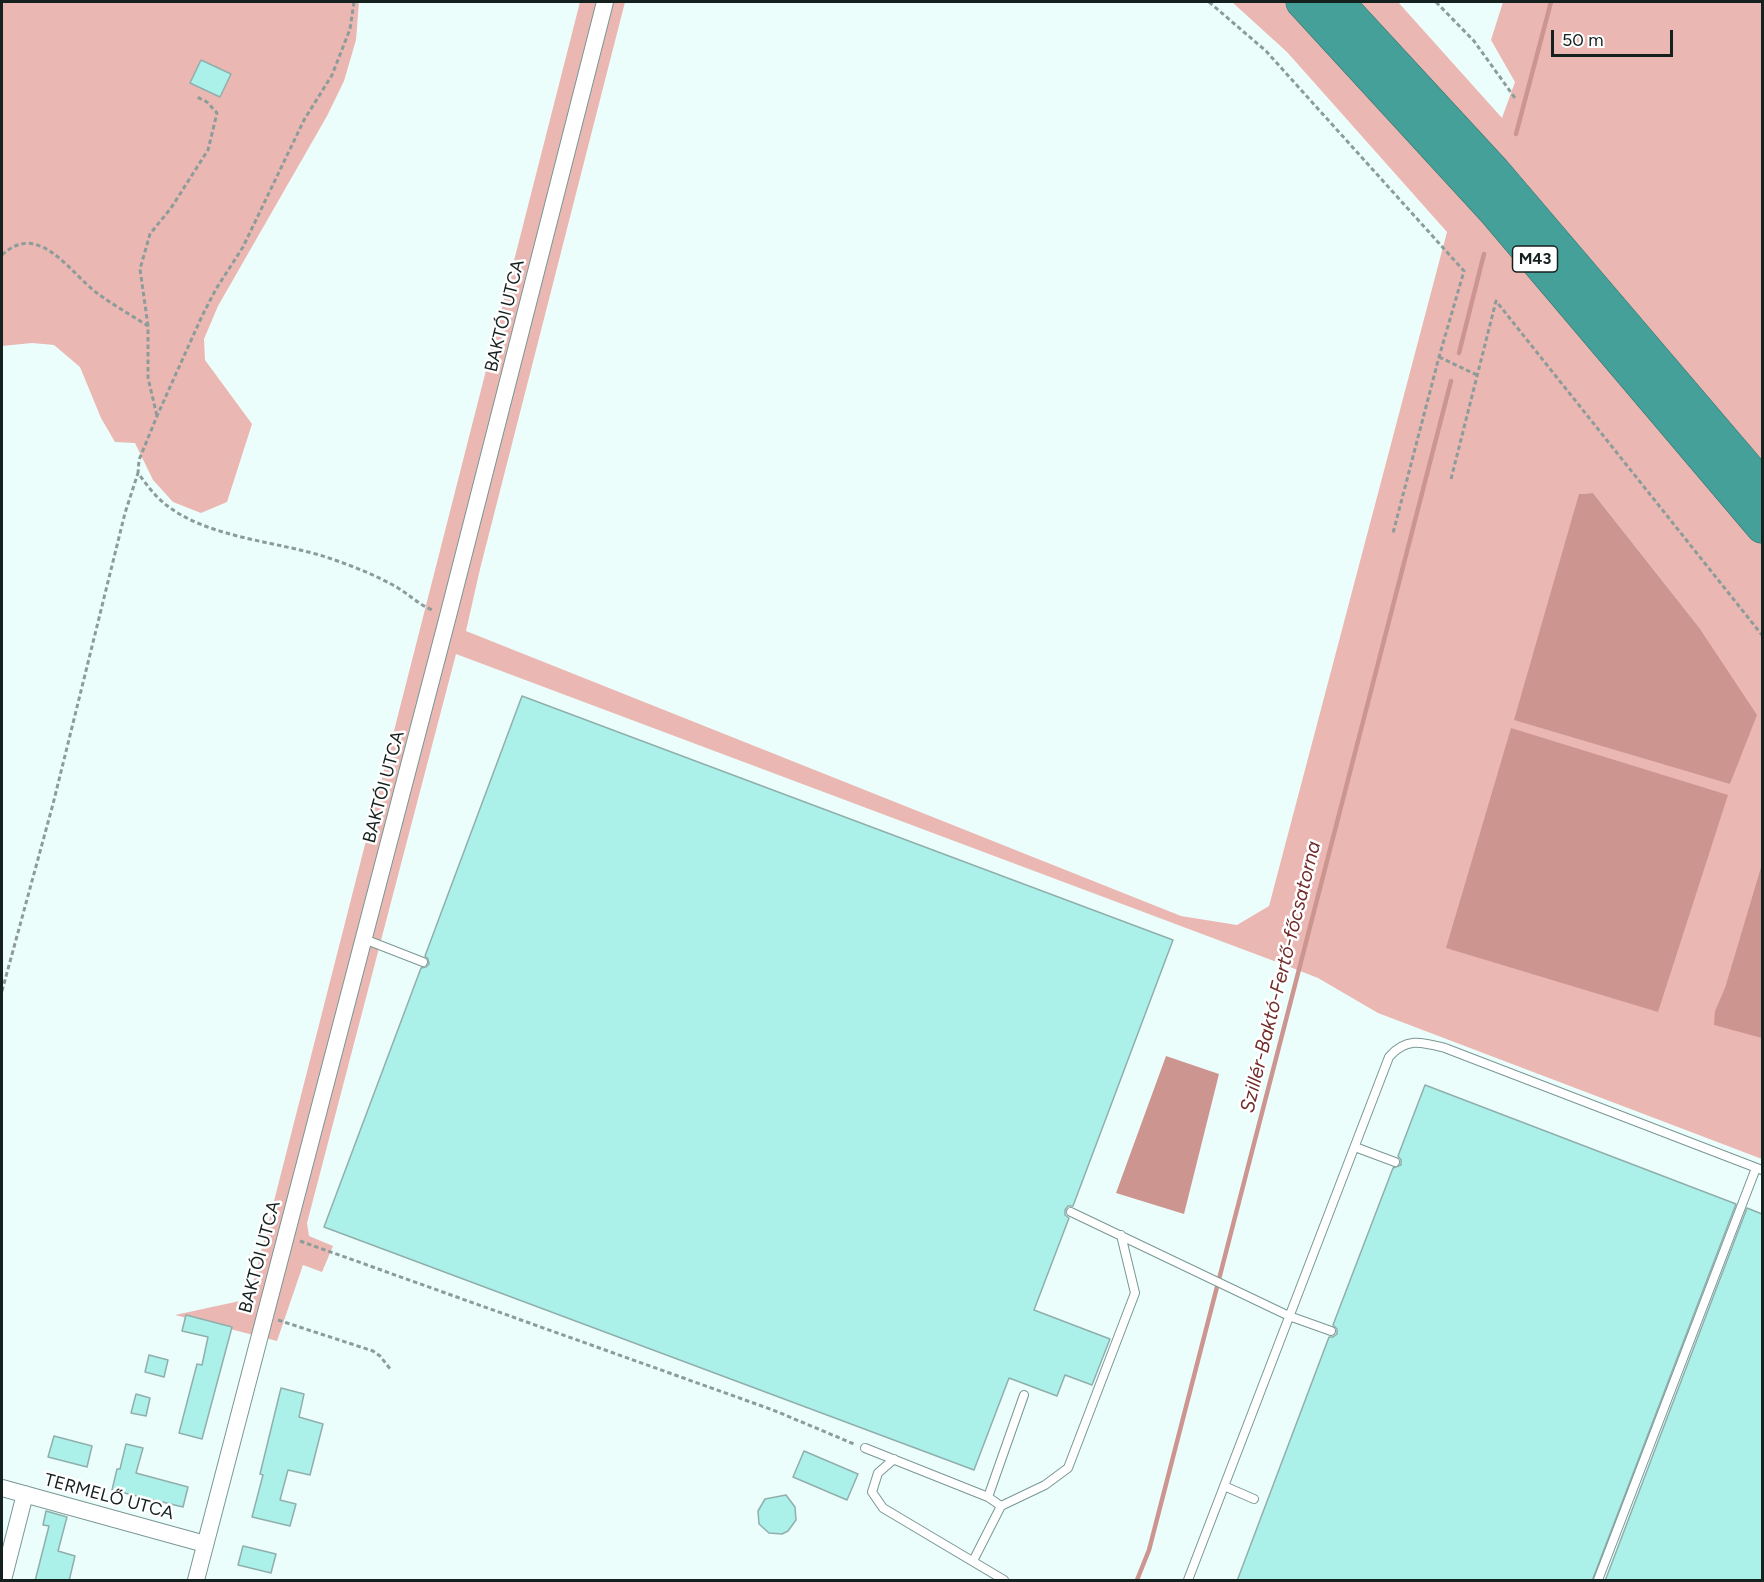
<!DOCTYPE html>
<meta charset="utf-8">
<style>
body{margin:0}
#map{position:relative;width:1764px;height:1582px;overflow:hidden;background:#ebfefc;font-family:Figtree,sans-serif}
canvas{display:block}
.frame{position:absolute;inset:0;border:3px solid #15211f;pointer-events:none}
.scale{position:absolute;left:1551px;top:30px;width:122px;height:27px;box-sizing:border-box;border:3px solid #15211f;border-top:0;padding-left:8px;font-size:18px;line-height:21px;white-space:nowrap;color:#15211f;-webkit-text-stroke:4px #fff;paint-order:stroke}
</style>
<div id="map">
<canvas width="1764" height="1582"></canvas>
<div class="frame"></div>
<div class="scale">50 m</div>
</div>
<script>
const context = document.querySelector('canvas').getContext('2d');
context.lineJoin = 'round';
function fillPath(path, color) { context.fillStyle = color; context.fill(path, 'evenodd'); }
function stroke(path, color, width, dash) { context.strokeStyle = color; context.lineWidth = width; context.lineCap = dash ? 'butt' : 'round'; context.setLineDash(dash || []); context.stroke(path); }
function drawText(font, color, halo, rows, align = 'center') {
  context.font = font + ' Figtree,sans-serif'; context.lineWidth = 5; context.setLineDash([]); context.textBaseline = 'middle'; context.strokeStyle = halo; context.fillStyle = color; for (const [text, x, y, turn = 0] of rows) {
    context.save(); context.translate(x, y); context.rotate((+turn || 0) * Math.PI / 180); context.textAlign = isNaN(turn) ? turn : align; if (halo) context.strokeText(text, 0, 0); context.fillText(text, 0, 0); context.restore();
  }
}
fillPath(new Path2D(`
 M2,2H359L356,40L344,81L327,116L218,306L204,339L205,360L252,424L227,502L201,513L173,502L153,480L135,443L115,442L101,418L80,367L54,345L32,343L2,346Z
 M580,2H625L480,569L466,631L1181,916L1237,925L1269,906L1447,232L1287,52L1232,2H1398L1502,118L1515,82L1491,40L1503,2H1762V1159L1378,1013L1318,978L1290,967L456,654L307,1223L309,1236L333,1246L322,1272L303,1265L277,1341L175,1315L249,1299ZM1593,493L1698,626L1741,753L1730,784L1579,494Z`), '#ebb7b2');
fillPath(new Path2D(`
 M1593,493L1698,626L1757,715L1730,784L1514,720L1579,494Z
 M1511,728L1728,795L1658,1012L1446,948Z
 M1762,864V1038L1714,1025L1715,1011L1725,988Z
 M1166,1056L1219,1074L1184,1214L1116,1193Z`), '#cd9590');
stroke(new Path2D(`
 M1516,134L1551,2
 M1459,353L1484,254
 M1137,1580L1149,1550L1451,381`), '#cd9590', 4.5);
const building = new Path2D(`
 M201,60L231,74L220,97L190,83Z
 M522,696L1173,940L1073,1206H1068L1065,1210V1215L1069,1218L1034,1310L1110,1339L1092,1385L1065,1375L1057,1396L1009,1378L974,1470L324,1227L421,968L426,967L429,964L428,959L425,956Z
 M1425,1085L1736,1204L1592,1581H1237L1329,1337H1333L1337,1334V1329L1333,1325L1393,1168L1401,1165V1160L1398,1156Z
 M1747,1208L1762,1214V1581H1605Z
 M186,1315L232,1327L202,1439L179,1433L197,1364L202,1365L208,1337L182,1331Z
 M149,1355L168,1360L164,1377L145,1372Z
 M281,1388L304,1394L299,1417L323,1424L310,1475L288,1470L280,1500L296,1504L290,1526L252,1517L263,1475L260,1474Z
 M136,1394L150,1398L146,1416L131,1413Z
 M54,1436L92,1446L87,1467L48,1457Z
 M126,1444L143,1448L136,1473L188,1487L183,1507L112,1490L117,1469H120Z
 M804,1451L858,1474L847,1500L793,1477Z
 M786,1495L795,1507L796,1520L788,1531L782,1534L769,1533L759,1524L758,1511L765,1499Z
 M46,1511L67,1517L58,1551L75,1556L69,1581H35L49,1526L43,1525Z
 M243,1546L276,1554L271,1573L238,1565Z`);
fillPath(building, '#acf0ea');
stroke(building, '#90afac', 1.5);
const lane = new Path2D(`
 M364,939L423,962
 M1355,1147L1395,1162
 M1071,1212L1289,1316L1331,1331
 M865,1448L988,1497L1024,1395
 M894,1459L878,1473L872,1492L883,1508L1004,1580
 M1224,1486L1254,1499
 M1001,1506L1045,1485L1068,1468L1135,1293L1121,1235
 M973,1561L1001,1506L988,1497
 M1188,1580L1389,1057C1406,1037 1422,1042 1445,1048L1762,1170
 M1598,1580L1756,1168`);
const street = new Path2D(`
 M2,1488L205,1544
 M3,1580L25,1494
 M196,1580L448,616L605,2`);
const highway = new Path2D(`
 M1302,2L1494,211L1762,527
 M1338,2L1494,171L1762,485`);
stroke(lane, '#799794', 10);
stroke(street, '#799794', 18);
stroke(highway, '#34746f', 33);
stroke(new Path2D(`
 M354,2L350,29L332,75L304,120L243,247L216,289L202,316L157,416L139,460L138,473C146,484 154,495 165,504C207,538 276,541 326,557C350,565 376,575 398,588C410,595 419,605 433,610
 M1209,2L1266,51L1464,271L1439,357L1393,533
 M1436,2L1474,41L1515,98
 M2,255C39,220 70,273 97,293C113,305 131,315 148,326V378L157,416
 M148,326L140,269L150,234L171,208L208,150L217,113L207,102L197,97
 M1439,357L1477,375
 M1451,479L1496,301L1762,635
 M2,991L53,804L125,513L138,473
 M300,1241L773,1410L854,1444
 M278,1320L373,1351L380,1356L391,1370`), '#8c9c9a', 3, [4.5, 3]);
stroke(lane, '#fff', 8);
stroke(street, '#fff', 16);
stroke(highway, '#45a09a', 32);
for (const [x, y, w] of [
 [1535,259,45]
]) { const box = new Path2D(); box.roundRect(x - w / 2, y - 13, w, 26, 4.5); context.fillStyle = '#fff'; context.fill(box); stroke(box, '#15211f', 1.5); }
drawText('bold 16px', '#15211f', null, [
 ["M43",1535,259]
]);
drawText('18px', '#15211f', '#fff', [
 ["BAKTÓI UTCA",505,316,-76],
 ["BAKTÓI UTCA",384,787,-75],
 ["BAKTÓI UTCA",260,1257,-75],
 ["TERMELŐ UTCA",109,1497,15]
]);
drawText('italic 20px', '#722d2b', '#fff', [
 ["Szillér-Baktó-Fertő-főcsatorna",1281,977,-76]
]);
</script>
